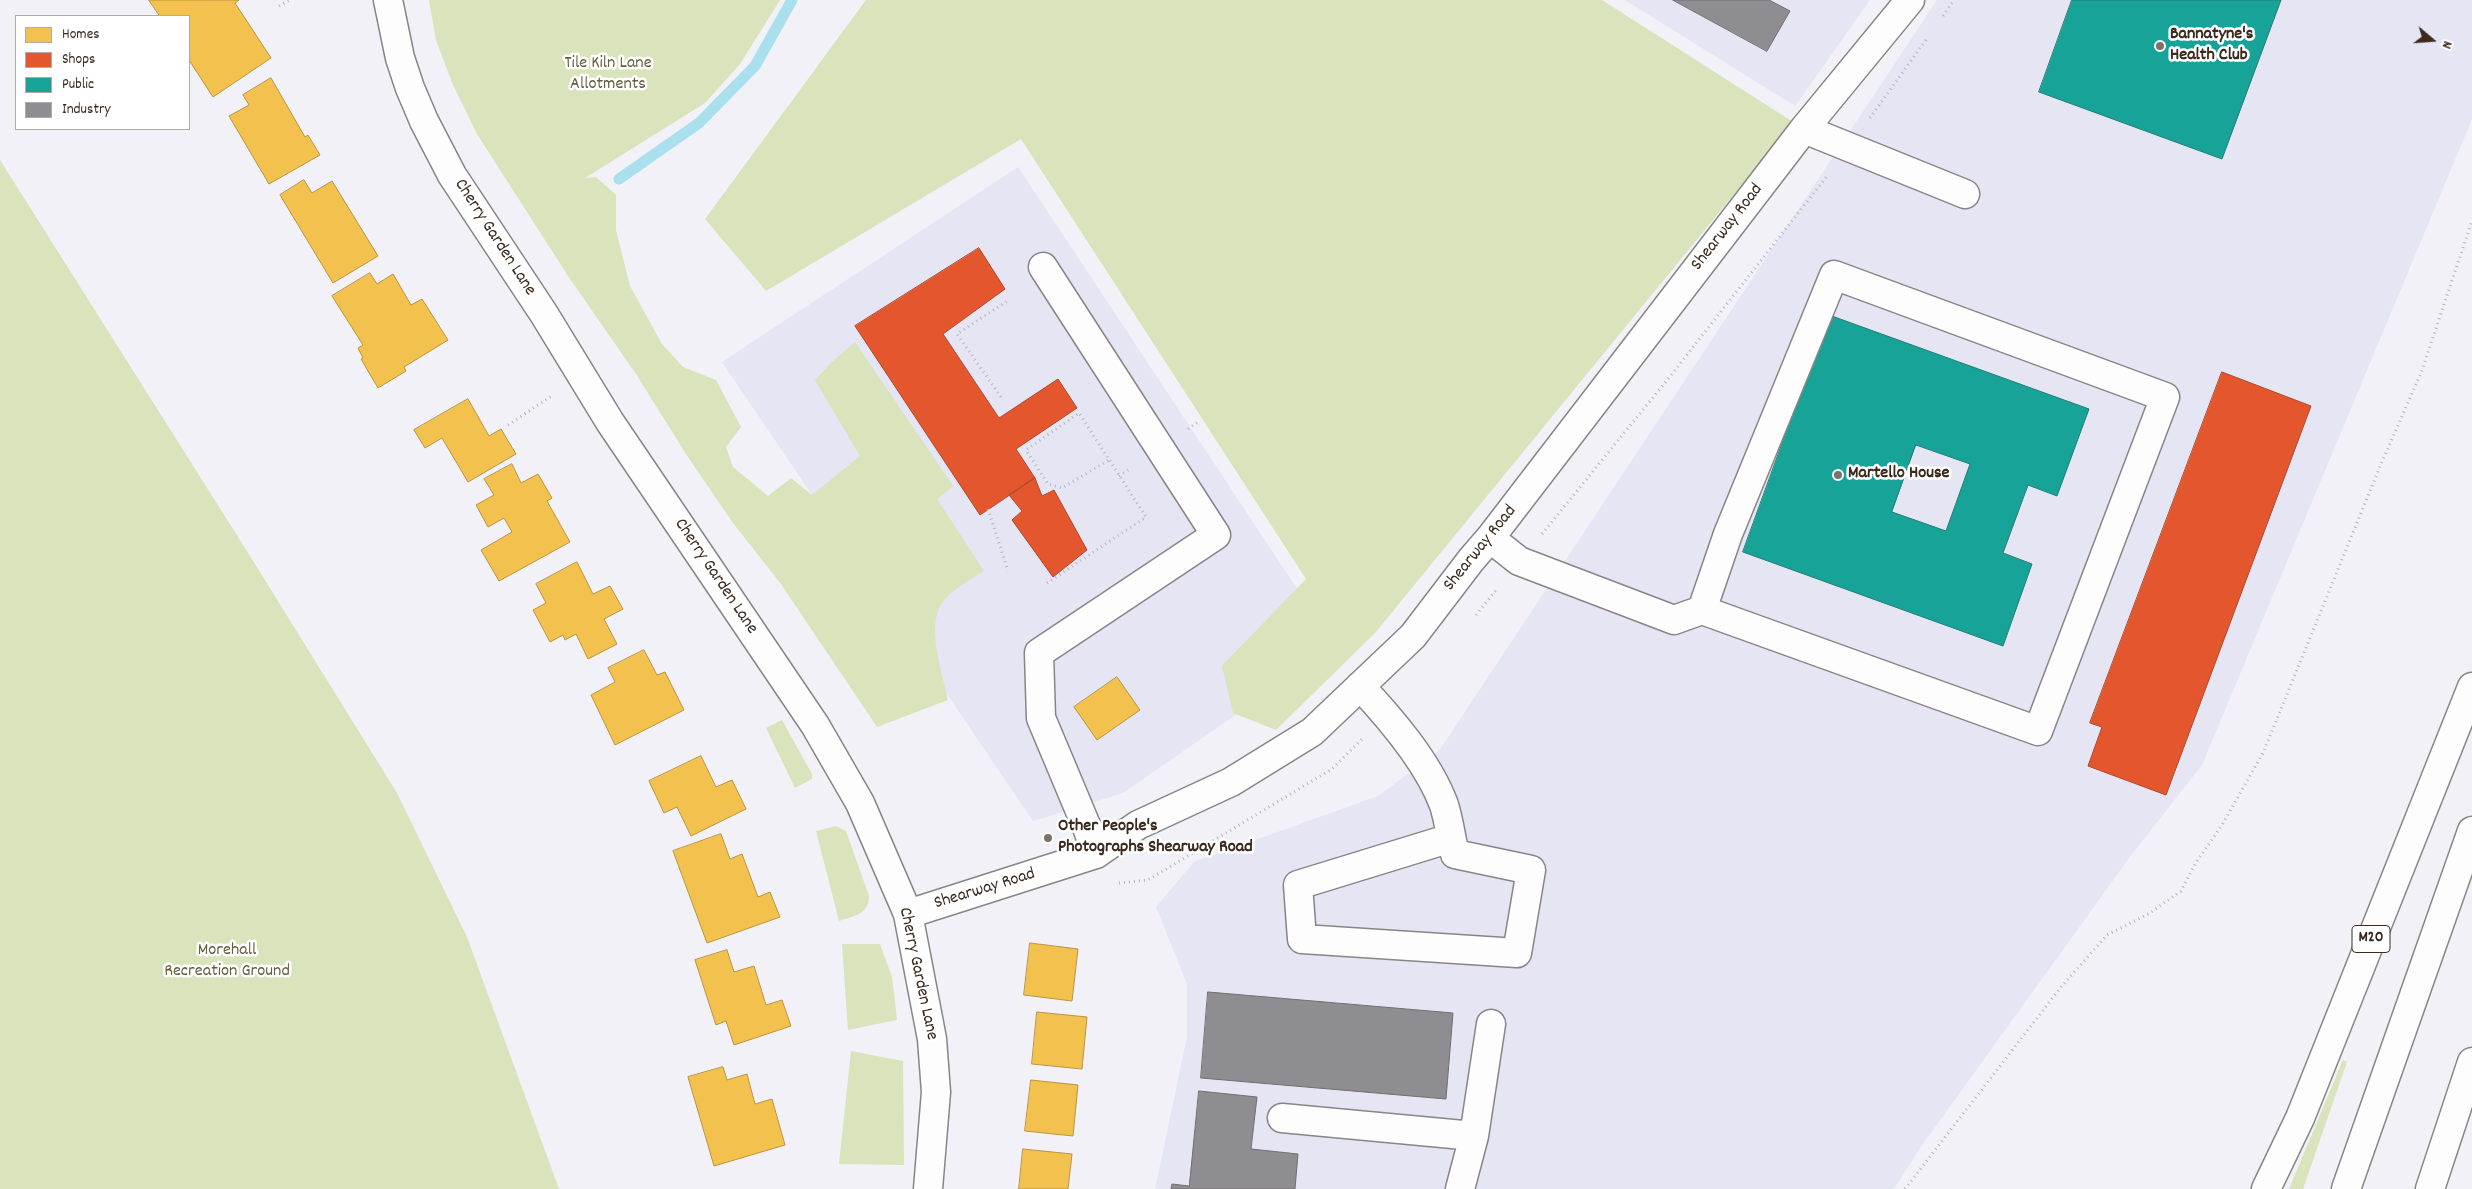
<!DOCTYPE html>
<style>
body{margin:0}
#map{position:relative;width:2472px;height:1189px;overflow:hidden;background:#f1f1f7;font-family:Dekko,sans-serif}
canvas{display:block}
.legend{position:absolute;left:15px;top:15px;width:175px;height:115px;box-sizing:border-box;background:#fff;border:1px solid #b1aaa5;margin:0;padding:6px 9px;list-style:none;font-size:15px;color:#3b2a1e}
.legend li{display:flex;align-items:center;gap:10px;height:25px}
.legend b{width:25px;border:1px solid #b1aaa5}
.north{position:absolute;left:2407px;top:15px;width:50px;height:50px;-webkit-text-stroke:4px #fff;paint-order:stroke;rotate:108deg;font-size:14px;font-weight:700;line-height:20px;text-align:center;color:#3b2a1e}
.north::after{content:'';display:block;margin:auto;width:18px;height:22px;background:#3b2a1e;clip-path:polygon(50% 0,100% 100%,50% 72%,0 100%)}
</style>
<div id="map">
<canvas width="2472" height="1189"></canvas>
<ul class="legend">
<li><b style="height:14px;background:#f2c14e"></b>Homes</li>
<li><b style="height:14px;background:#e4572e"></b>Shops</li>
<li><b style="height:14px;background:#17a398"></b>Public</li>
<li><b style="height:14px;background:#8d8d92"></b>Industry</li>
</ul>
<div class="north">N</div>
</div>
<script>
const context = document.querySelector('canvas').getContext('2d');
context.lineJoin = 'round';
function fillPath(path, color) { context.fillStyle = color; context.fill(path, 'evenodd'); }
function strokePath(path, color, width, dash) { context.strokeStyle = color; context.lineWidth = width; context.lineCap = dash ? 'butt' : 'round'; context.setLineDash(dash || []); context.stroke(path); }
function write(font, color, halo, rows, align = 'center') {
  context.font = font + ' Dekko,sans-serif'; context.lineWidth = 5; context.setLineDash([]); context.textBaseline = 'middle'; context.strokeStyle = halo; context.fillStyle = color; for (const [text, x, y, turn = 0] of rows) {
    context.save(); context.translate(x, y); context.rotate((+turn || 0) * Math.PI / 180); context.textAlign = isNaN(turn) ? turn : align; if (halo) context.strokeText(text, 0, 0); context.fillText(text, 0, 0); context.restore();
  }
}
fillPath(new Path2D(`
 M 1625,0 L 1870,0 L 1795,106 Z
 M 1937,0 L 2472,0 L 2472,119 L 2202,765 L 2132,854 L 1920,1148 L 1894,1189 L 1155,1189 L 1187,1037 L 1187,984 L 1156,907 L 1194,862 L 1378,796 L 1439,751 Z
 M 1018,167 L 1335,646 L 1123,793 L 1033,821 L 722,362 Z`), '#e5e5f4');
fillPath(new Path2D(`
 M 429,0 L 780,0 L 740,64 L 705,103 L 585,178 L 596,177 L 616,195 L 616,230 L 630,286 L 662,344 L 683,367 L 716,380 L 741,427 L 726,447 L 733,467 L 768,496 L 791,478 L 812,495 L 860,456 L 815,380 L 832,362 L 855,342 L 953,486 L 937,499 L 984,571 C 971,579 956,587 946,598 C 923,621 943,673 948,700 L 877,727 L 781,584 L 733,523 L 686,454 L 636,374 L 568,276 L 477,134 L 453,85 L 436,40 Z
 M 866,0 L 1602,0 L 1793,122 L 1375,633 L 1276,730 L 1233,713 L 1222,666 L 1306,579 L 1021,139 L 766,291 L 705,219 Z
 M 0,160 L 245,548 L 397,793 L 467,937 L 559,1189 L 0,1189 Z
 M 782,720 L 812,774 L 812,779 L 795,788 L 766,728 Z
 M 836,826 L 846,831 L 869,896 C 869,914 854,916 839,921 L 816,831 Z
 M 842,944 L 880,944 L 892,977 L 897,1020 L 848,1030 Z
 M 851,1051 L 903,1061 L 904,1165 L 839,1164 Z
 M 2343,1060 L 2347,1062 L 2303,1189 L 2289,1189 Z`), '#d9e3bc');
const homes = new Path2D(`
 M 149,0 L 239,0 L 235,3 L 271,58 L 213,97 L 189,60 L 189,16 L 160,16 Z
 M 271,78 L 305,137 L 308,135 L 320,155 L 269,184 L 229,116 L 249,105 L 243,95 Z
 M 304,180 L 312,193 L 332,181 L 378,256 L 333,283 L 280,195 Z
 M 370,273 L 377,284 L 393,274 L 411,305 L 422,299 L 448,340 L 404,367 L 406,371 L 378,388 L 361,359 L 363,358 L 358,348 L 363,345 L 332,296 Z
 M 468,399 L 489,436 L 501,429 L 516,454 L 468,482 L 442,438 L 425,448 L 414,430 Z
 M 512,464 L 521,483 L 538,474 L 552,498 L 547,501 L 570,542 L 499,581 L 481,550 L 512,532 L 504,518 L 488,527 L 476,505 L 494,495 L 484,479 Z
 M 577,562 L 593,594 L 610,586 L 623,609 L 604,619 L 617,644 L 588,659 L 576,634 L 565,640 L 563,635 L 550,642 L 533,610 L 546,603 L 536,584 Z
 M 644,650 L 657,675 L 665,672 L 684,710 L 615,745 L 591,695 L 615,682 L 608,668 Z
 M 1117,677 L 1140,710 L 1097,740 L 1074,707 Z
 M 701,756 L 716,787 L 732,780 L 746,809 L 691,836 L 677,807 L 664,813 L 649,781 Z
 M 721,834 L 730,859 L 742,854 L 758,897 L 770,892 L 780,917 L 707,943 L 673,851 Z
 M 1030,943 L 1078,949 L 1072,1001 L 1024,995 Z
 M 727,950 L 734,972 L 754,966 L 766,1005 L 782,1000 L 791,1026 L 734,1045 L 726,1021 L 716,1025 L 695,960 Z
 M 1037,1012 L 1087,1017 L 1082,1069 L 1032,1064 Z
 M 723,1067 L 727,1080 L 747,1074 L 755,1104 L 772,1099 L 785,1145 L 714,1166 L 688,1077 Z
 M 1031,1080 L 1078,1085 L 1073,1136 L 1025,1131 Z
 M 1023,1149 L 1072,1154 L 1068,1189 L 1019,1189 Z`);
fillPath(homes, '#f2c14e');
strokePath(homes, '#bb9440', 1);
const shops = new Path2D(`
 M 979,248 L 1005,289 L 943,334 L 999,418 L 1058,379 L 1077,408 L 1016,449 L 1035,478 L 980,515 L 855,326 Z
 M 2222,372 L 2311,406 L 2166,795 L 2088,766 L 2102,727 L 2090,723 Z
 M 1035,478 L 1042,496 L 1054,490 L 1087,550 L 1053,577 L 1012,520 L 1022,511 L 1009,495 Z`);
fillPath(shops, '#e4572e');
strokePath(shops, '#b14a29', 1);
const public = new Path2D(`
 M 2072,0 L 2281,0 L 2222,159 L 2039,92 Z
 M 1829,315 L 2089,409 L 2057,496 L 2028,485 L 2003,553 L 2032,564 L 2003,646 L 1743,552 ZM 1916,445 L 1970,464 L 1946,531 L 1892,512 Z`);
fillPath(public, '#17a398');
strokePath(public, '#227f73', 1);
const industry = new Path2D(`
 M 1673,0 L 1769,0 L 1790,11 L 1767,51 Z
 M 1208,992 L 1453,1013 L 1446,1099 L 1201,1078 Z
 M 1199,1091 L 1257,1097 L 1251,1149 L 1298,1154 L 1295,1189 L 1171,1189 L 1172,1184 L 1189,1186 Z`);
fillPath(industry, '#8d8d92');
strokePath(industry, '#746f6f', 1);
strokePath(new Path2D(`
 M 619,179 L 699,123 L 755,66 L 792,0`), '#aae0ed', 11);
const minor = new Path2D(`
 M 388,0 L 400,58 L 410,88 L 424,121 L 452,175 L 544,314 L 610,422 L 815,725 L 860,803 L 908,914 L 932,1039 L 936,1092 L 928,1189
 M 1804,129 L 1965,194
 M 1043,267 L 1216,535 L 1039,653 L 1041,718 L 1088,830 L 1096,854
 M 1834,275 L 2165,397 L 2038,731 L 1702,610 L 1728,534 Z
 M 1490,538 L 1519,561 L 1674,620 L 1702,610
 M 1360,686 C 1391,719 1428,762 1444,805 C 1449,821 1451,838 1455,854 L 1531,870 L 1517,953 L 1302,939 L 1298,885 L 1451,838
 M 908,914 L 1096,854 L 1138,825 L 1231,782 L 1312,732 L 1413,636 L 1471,560 L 1490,538 L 1804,129 L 1910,0
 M 1282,1118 L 1474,1136
 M 1460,1189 L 1474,1136 L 1491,1024`);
const highway = new Path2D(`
 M 2266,1189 L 2300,1118 L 2472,687
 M 2346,1189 L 2472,831
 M 2430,1189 L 2472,1062`);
strokePath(minor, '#888585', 31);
strokePath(highway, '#888585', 31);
strokePath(new Path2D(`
 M 279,6 L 289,0
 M 1943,16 L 1954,0
 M 1870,118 L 1928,37
 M 1001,397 L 957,334 L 1009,300
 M 508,425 L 553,395
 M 1188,429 L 1198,422
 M 1119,476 L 1131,468
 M 988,509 L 1008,571
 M 1542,534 L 1668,379 L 1828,175
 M 1047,583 L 1146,517 L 1079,413 L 1026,450 L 1048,484 L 1062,488 L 1109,460
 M 1476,615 L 1497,589
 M 1119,883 L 1148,880 L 1332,769 L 1362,739
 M 1905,1189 L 2061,987 L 2107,935 L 2150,913 L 2181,891 L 2195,864 L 2222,825 L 2263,753 L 2381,464 L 2421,373 L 2472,221`), '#b7b6b5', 3, [1, 4]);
strokePath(minor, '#fdfdfe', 28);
strokePath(highway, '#fdfdfe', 28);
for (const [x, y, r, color] of [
 [2160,46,5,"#7b706a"],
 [1838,475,5,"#7b706a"],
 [1048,838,5,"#7b706a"]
]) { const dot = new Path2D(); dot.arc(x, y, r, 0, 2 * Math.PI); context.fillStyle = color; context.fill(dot); strokePath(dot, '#fff', 2); }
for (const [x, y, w] of [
 [2371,939,38]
]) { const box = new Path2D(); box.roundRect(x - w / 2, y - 13.5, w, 27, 4); context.fillStyle = '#fff'; context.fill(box); strokePath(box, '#3b2a1e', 1); }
write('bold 16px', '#3b2a1e', null, [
 ["M20",2371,939]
]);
write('bold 18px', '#3b2a1e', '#fff', [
 ["Bannatyne's",2170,36],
 ["Health Club",2170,57],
 ["Martello House",1848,475],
 ["Other People's",1058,828],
 ["Photographs Shearway Road",1058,849]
], 'left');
write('18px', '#645e3f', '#fff', [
 ["Tile Kiln Lane",608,65],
 ["Allotments",608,86],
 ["Morehall",227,952],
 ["Recreation Ground",227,973]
]);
write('18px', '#3b2a1e', '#fff', [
 ["Shearway Road",1728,228,-52],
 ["Cherry Garden Lane",494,238,57],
 ["Shearway Road",1481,549,-51],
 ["Cherry Garden Lane",715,577,56],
 ["Shearway Road",985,890,-17],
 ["Cherry Garden Lane",917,974,78]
]);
</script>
